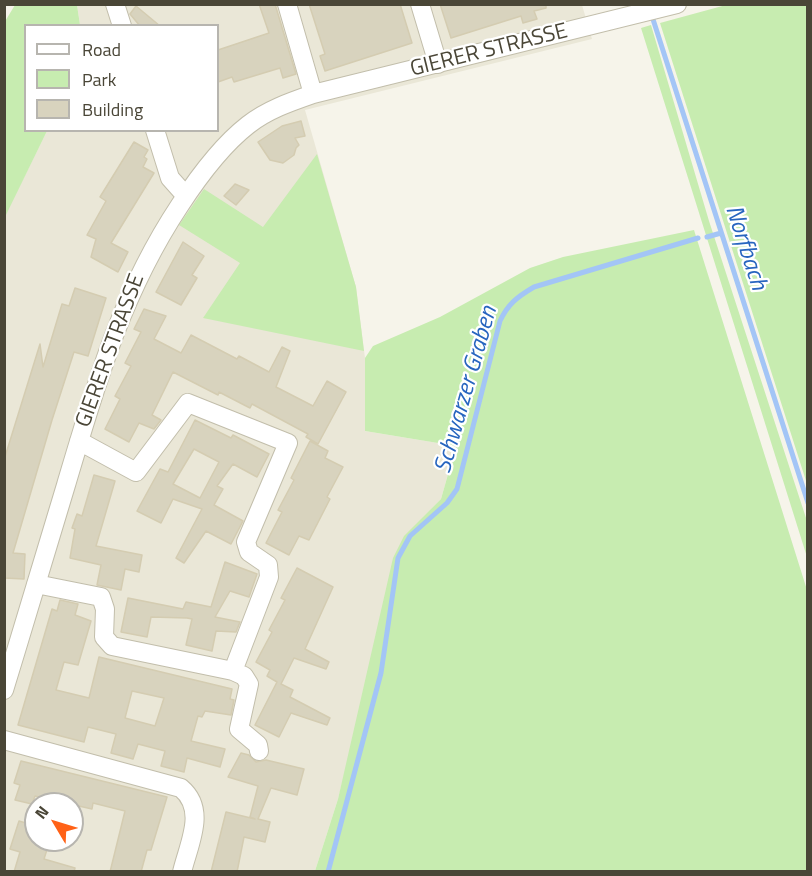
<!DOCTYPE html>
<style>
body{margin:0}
#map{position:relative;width:812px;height:876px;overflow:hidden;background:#f6f4ea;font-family:"Titillium Web",sans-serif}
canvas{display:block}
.frame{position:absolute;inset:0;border:6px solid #4a4637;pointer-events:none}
.legend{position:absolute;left:24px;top:24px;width:195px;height:108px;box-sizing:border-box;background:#fff;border:2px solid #b7b5af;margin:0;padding:8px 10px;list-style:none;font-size:18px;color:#4a4637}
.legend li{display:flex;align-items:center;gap:12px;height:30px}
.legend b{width:30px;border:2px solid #b7b5af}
.north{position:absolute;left:24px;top:792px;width:60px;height:60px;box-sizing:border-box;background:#fff;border:2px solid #b7b5af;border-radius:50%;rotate:308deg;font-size:16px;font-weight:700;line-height:24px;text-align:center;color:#4a4637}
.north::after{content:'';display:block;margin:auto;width:21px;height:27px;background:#ff6217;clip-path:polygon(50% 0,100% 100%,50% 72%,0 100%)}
</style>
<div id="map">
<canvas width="812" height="876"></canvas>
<div class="frame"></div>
<ul class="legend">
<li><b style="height:8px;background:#fff"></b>Road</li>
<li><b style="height:16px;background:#c7ecb0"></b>Park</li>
<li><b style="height:16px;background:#d8d3be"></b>Building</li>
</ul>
<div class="north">N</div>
</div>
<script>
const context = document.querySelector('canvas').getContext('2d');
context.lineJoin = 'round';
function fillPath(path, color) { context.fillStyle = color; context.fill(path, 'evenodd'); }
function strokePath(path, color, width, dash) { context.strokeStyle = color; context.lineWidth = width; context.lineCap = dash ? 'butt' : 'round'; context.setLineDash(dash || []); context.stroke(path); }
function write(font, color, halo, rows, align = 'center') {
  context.font = font + ' "Titillium Web",sans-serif'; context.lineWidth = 4.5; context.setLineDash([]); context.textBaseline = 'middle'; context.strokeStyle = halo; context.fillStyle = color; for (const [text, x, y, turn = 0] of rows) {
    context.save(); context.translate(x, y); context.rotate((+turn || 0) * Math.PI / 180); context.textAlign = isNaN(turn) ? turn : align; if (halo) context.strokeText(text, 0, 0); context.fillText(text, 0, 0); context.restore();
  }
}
fillPath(new Path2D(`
 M 77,5 L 582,5 L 592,39 L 305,110 L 356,287 L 365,358 L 365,431 L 456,446 L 441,499 L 405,536 L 338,799 L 315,871 L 5,871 L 4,217 L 47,131 L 218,130 L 218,26 L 80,25 ZM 36,804 L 72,804 L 72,840 L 36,840 Z`), '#eae7d7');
fillPath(new Path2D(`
 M 15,5 L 77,5 L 80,25 L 26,26 L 26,130 L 47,131 L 5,217 L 4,23 Z
 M 726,5 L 807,5 L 807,484 L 660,23 Z
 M 651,25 L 709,221 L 807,521 L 807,557 L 641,28 Z
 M 317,154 L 356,287 L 364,351 L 203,318 L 240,263 L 179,225 L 204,189 L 263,227 Z
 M 694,230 L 807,590 L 807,871 L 315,871 L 338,799 L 393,558 L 404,536 L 441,499 L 456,446 L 365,431 L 365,358 L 373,346 L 440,317 L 530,268 L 563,257 Z`), '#c7ecb0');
strokePath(new Path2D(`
 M 651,13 L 808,503
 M 707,237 L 721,233
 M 328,872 L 381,673 L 398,558 L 410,536 L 447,503 L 457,489 L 500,321 C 508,304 517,297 534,287 L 698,238`), '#a3c5f6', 5);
const building = new Path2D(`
 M 259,4 L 275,4 L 296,74 L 283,78 L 280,68 L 234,82 L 232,77 L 218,82 L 218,50 L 269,33 Z
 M 309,4 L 400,4 L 412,43 L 325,71 L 320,56 L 325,54 Z
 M 440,4 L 546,4 L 546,8 L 534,11 L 537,19 L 523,23 L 521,16 L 451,38 Z
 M 136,6 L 160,26 L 140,26 L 130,14 Z
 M 301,121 L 305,136 L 295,138 L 299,145 L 296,148 L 294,155 L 283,163 L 270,160 L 258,142 L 282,126 Z
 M 134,142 L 148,150 L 144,157 L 147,159 L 143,167 L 154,173 L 111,243 L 128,252 L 118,272 L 91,257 L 96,239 L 87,235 L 106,201 L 100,197 Z
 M 235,184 L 249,190 L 236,205 L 224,196 Z
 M 183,242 L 204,256 L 192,275 L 197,278 L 181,305 L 156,292 Z
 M 75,288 L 106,298 L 88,356 L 74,352 L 52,420 L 13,553 L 25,554 L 24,579 L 4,578 L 4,460 L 40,344 L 43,367 L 62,304 L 69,306 Z
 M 144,309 L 166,316 L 154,339 L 181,353 L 191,335 L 237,359 L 239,356 L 269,372 L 282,347 L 290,351 L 276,387 L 313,406 L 327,381 L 346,392 L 318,444 L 306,437 L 308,434 L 252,404 L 250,408 L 219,392 L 218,395 L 173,372 L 152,415 L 161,420 L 154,429 L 139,423 L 129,442 L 105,429 L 120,399 L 115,396 L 131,366 L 125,363 L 141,332 L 134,329 Z
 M 195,420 L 231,438 L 233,435 L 269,454 L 257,477 L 233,464 L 217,486 L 223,489 L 214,505 L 243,521 L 231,544 L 206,531 L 184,563 L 176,558 L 202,509 L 173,499 L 161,523 L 137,511 L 160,469 L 168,472 ZM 194,449 L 219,462 L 200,498 L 173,484 Z
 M 310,441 L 328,451 L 325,458 L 343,467 L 327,497 L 330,499 L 309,540 L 299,536 L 289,555 L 266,543 L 282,512 L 278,510 L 294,480 L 291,478 Z
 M 94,475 L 115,481 L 96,546 L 142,555 L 139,572 L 125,569 L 121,590 L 97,585 L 101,565 L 70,558 L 75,529 L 72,528 L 77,514 L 82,516 Z
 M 225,562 L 257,574 L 249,597 L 230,591 L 215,617 L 240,622 L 236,632 L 216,631 L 212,651 L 186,645 L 192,619 L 187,618 L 151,617 L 147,637 L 121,632 L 128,598 L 183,609 L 186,602 L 211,607 Z
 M 297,568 L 333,587 L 305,649 L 329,662 L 326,669 L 294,658 L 281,684 L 293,690 L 290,697 L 330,718 L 327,725 L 291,713 L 279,737 L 255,725 L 277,682 L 267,676 L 270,670 L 256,662 L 272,632 L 269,630 L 285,600 L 281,598 Z
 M 60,600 L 78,604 L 75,615 L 91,621 L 78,665 L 64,662 L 56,690 L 89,698 L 99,657 L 232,689 L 230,699 L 234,700 L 231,715 L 205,711 L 202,717 L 198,716 L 191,741 L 225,749 L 220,767 L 187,758 L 184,772 L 161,766 L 165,751 L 138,744 L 133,759 L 111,753 L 116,734 L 88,727 L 84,742 L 18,725 L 52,609 L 57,611 ZM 132,691 L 164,698 L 155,726 L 125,718 Z
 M 241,753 L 249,755 L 256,762 L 266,760 L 304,769 L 297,795 L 271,788 L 258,819 L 270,822 L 265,842 L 244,837 L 237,872 L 211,872 L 226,812 L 255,819 L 250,817 L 258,786 L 228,777 Z
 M 21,761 L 167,797 L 151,850 L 147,850 L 141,872 L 110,872 L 125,811 L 93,803 L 92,809 L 35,796 L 32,804 L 15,800 L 20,785 L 14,783 Z
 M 19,821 L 36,826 L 36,840 L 50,840 L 44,859 L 75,868 L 74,872 L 14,872 L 20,852 L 10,849 Z`);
fillPath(building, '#d8d3be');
strokePath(building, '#d4ccb1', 1.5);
const minor = new Path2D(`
 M 115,4 L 122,26
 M 287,4 L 313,94
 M 420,4 L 438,64
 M 155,130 L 170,178 L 186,196
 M 36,584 L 101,597 L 105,609 L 104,637 L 112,646 L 233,671 L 269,577 L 268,565 L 249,552 L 246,542 L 288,443 L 188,403 L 136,472 L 79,441
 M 233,671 L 244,676 L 249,684 L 239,729 L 258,745 L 259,751
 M 4,690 C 25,622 45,554 66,485 C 96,384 121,294 180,205 C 199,176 221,146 248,125 C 267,110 290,102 313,94 L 677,4
 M 4,740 L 181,788 C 207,810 189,843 182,872`);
strokePath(minor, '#c2beab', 20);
strokePath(minor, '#fff', 18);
write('22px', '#4a4637', '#fff', [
 ["GIERER STRASSE",489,51,-14],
 ["GIERER STRASSE",111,351,-70]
]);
write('italic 24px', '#2765bf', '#fff', [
 ["Norfbach",745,248,72],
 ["Schwarzer Graben",467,390,-74]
]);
</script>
